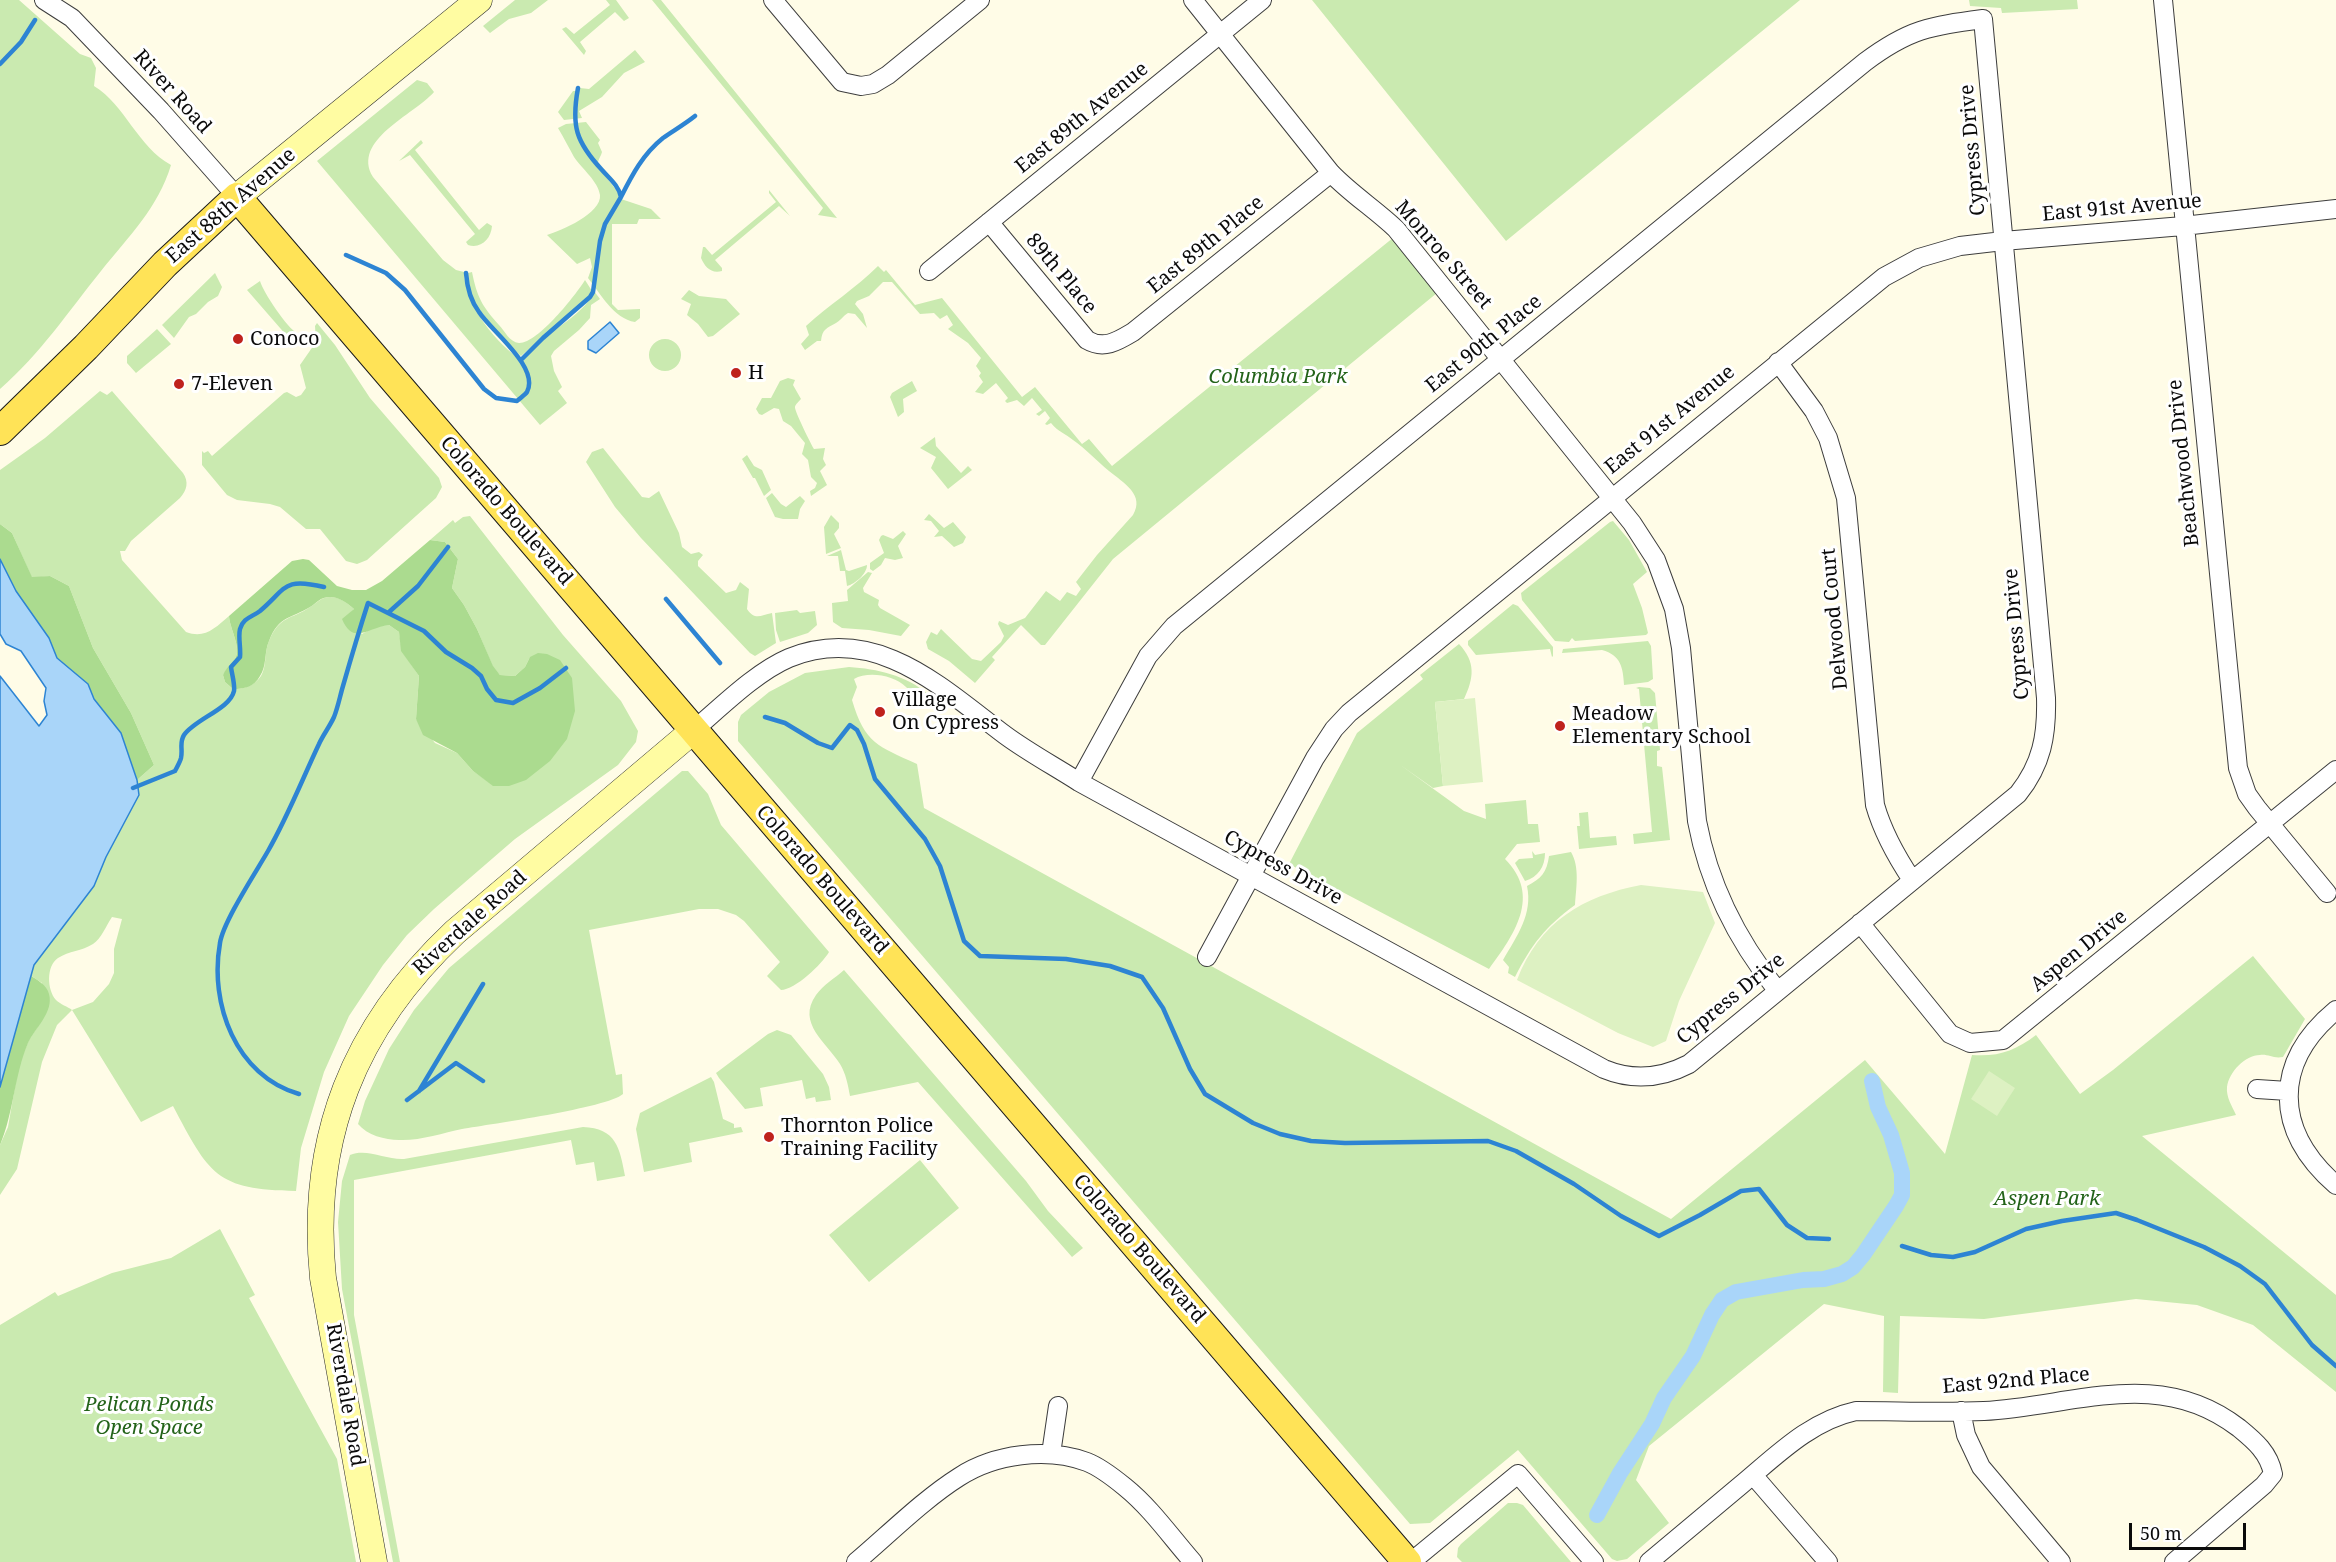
<!DOCTYPE html>
<style>
body{margin:0}
#map{position:relative;width:2336px;height:1562px;overflow:hidden;background:#fffce7;font-family:"Noto Serif",serif}
canvas{display:block}
.scale{position:absolute;left:2129px;top:1523px;width:117px;height:27px;box-sizing:border-box;border:3px solid #0a0a0a;border-top:0;padding-left:8px;font-size:18px;line-height:21px;white-space:nowrap;color:#0a0a0a;-webkit-text-stroke:4px #fff;paint-order:stroke}
</style>
<div id="map">
<canvas width="2336" height="1562"></canvas>
<div class="scale">50 m</div>
</div>
<script>
const context = document.querySelector('canvas').getContext('2d');
context.lineJoin = 'round';
function fillPath(path, color) { context.fillStyle = color; context.fill(path, 'evenodd'); }
function strokePath(path, color, width, dash) { context.strokeStyle = color; context.lineWidth = width; context.lineCap = dash ? 'butt' : 'round'; context.setLineDash(dash || []); context.stroke(path); }
function write(font, color, halo, rows, align = 'center') {
  context.font = font + ' "Noto Serif",serif'; context.lineWidth = 6; context.setLineDash([]); context.textBaseline = 'middle'; context.strokeStyle = halo; context.fillStyle = color; for (const [text, x, y, turn = 0] of rows) {
    context.save(); context.translate(x, y); context.rotate((+turn || 0) * Math.PI / 180); context.textAlign = isNaN(turn) ? turn : align; if (halo) context.strokeText(text, 0, 0); context.fillText(text, 0, 0); context.restore();
  }
}
fillPath(new Path2D(`
 M 0,0 L 19,0 L 80,54 L 91,58 L 96,68 L 94,86 C 125,105 138,147 171,165 C 158,208 129,236 101,271 C 68,312 41,353 0,389 Z
 M 515,0 L 548,0 L 531,13 L 509,19 L 490,33 L 483,26 Z
 M 606,0 L 616,0 L 629,18 L 624,21 L 615,12 L 580,42 L 586,51 L 584,55 L 562,29 L 566,27 L 574,34 L 610,5 Z
 M 652,0 L 661,0 L 837,218 L 818,215 L 823,208 Z
 M 1312,0 L 1800,0 L 1506,241 Z
 M 1969,0 L 2077,0 L 2078,9 L 2002,13 L 2001,8 L 1970,6 Z
 M 635,50 L 645,62 L 624,73 L 602,97 L 579,111 L 582,118 L 564,120 L 558,112 L 573,91 L 578,91 L 580,88 L 589,89 Z
 M 417,80 L 427,83 L 434,92 C 414,115 351,140 373,177 L 443,260 L 456,270 L 464,272 C 464,304 498,346 523,361 C 538,334 584,318 594,291 L 600,299 L 591,305 L 590,318 L 579,330 L 554,351 L 551,356 L 554,371 L 562,387 L 558,391 L 567,403 L 540,425 L 317,161 Z
 M 586,122 L 600,140 L 598,143 L 602,152 C 601,156 599,158 598,162 C 596,169 618,188 621,199 L 651,209 L 661,219 L 639,219 L 637,224 L 612,224 L 612,304 L 618,310 L 640,309 L 640,318 L 635,322 C 614,319 600,293 588,278 L 592,267 L 590,258 L 577,264 L 547,235 C 561,231 602,213 600,195 C 598,181 582,169 574,157 C 569,148 564,138 558,128 L 566,124 Z
 M 421,140 L 423,143 L 415,150 L 479,230 L 487,223 L 492,226 C 491,239 481,249 468,245 L 466,242 L 475,234 L 410,155 L 399,161 Z
 M 769,190 L 790,216 L 779,206 L 715,260 L 722,268 L 722,271 C 711,274 705,267 701,258 L 703,247 L 705,247 L 712,255 L 776,202 L 769,193 Z
 M 1399,233 L 1443,288 L 1113,559 L 1045,645 L 1041,645 L 1021,625 L 992,657 L 995,660 L 975,683 L 949,661 L 928,649 L 926,642 L 931,632 L 937,635 L 941,629 L 972,659 L 981,661 L 1001,642 L 1004,636 L 998,624 L 999,621 L 1008,625 L 1025,618 L 1046,591 L 1060,601 L 1067,592 L 1076,596 L 1081,589 L 1076,582 L 1097,555 L 1133,515 C 1145,495 1124,483 1109,471 C 1097,461 1086,449 1073,440 C 1065,433 1058,432 1051,423 L 1047,425 L 1045,424 L 1050,418 L 1045,411 L 1039,416 L 1036,414 L 1042,410 L 1032,398 L 1024,406 L 1017,400 L 1007,403 L 1005,401 L 1008,398 L 996,383 L 983,394 L 975,392 L 983,382 L 979,376 L 981,373 L 976,366 L 981,358 L 968,343 L 948,329 L 953,325 L 947,315 L 940,319 L 934,313 L 920,314 L 892,282 L 883,282 L 869,296 L 857,301 L 855,304 L 863,314 L 867,328 L 855,314 L 848,313 C 843,316 840,321 836,323 C 827,328 822,329 821,341 L 817,341 L 805,350 L 801,344 L 809,335 L 806,326 C 829,305 856,288 878,266 L 884,272 L 886,270 L 915,305 L 942,298 L 1022,397 L 1035,387 L 1082,444 L 1089,439 L 1112,466 Z
 M 472,272 C 477,297 482,306 499,325 C 505,331 509,342 519,343 C 537,344 576,295 585,280 L 592,291 L 586,300 L 521,356 C 499,335 464,307 468,273 Z
 M 215,273 L 222,287 L 218,296 L 208,302 L 196,314 L 189,317 L 174,338 L 162,325 Z
 M 260,281 C 263,292 288,329 297,333 L 295,336 L 287,336 L 247,290 Z
 M 689,290 L 699,296 L 726,299 L 740,314 L 713,336 L 708,337 L 698,324 L 687,315 L 691,304 L 681,299 Z
 M 317,323 L 335,345 L 370,398 L 439,478 L 442,487 L 436,498 L 367,560 L 357,564 L 346,561 L 320,529 L 306,529 L 280,507 L 270,504 L 237,500 L 227,495 L 202,465 L 202,451 L 204,453 L 208,451 L 212,456 L 284,393 L 287,392 L 296,397 L 301,395 L 306,388 L 300,365 L 316,342 L 315,326 Z
 M 157,329 L 171,344 L 136,373 L 127,363 L 127,356 Z
 M649 355a16 16 0 1 1 32 0a16 16 0 1 1-32 0Z
 M 788,378 L 795,380 L 793,385 L 801,399 C 800,400 795,405 795,407 C 794,410 812,446 814,449 L 825,448 L 823,459 L 826,465 L 820,471 L 827,485 L 811,496 L 810,491 L 815,488 L 817,483 L 811,477 L 808,460 L 802,454 L 805,443 L 791,426 L 783,421 L 779,409 L 774,408 L 762,415 L 759,414 L 756,409 L 762,398 L 771,398 L 780,381 Z
 M 912,381 L 917,391 L 903,399 L 904,412 L 898,417 L 890,397 L 892,393 Z
 M 100,391 L 107,395 L 112,391 L 183,473 C 189,482 187,490 180,498 L 131,541 L 125,551 L 120,551 L 122,560 L 186,632 C 205,639 215,628 229,616 C 230,630 242,648 235,659 C 231,664 227,668 223,675 L 225,682 L 233,689 C 244,689 254,686 261,676 C 267,666 264,652 269,641 C 280,615 291,620 310,607 C 317,603 321,597 330,597 C 340,597 347,603 354,609 L 349,615 L 362,634 L 376,626 L 389,625 L 399,632 L 402,651 L 419,676 L 416,719 L 435,743 L 457,753 L 473,771 L 493,785 L 530,657 L 525,667 L 515,676 L 500,675 L 493,667 L 477,629 L 464,605 L 452,588 L 458,559 L 445,542 L 430,540 L 453,520 L 455,523 L 463,517 L 470,516 L 563,635 L 621,701 L 638,731 L 636,742 L 618,765 L 515,839 L 434,909 L 407,935 L 383,965 L 349,1016 L 324,1072 L 301,1148 L 296,1191 C 216,1190 209,1174 173,1106 L 141,1122 L 72,1010 L 57,1025 L 42,1062 L 17,1169 L 0,1195 L 0,1145 L 8,1127 L 19,1064 L 29,1040 L 40,1023 L 42,983 L 30,975 L 34,965 L 94,886 L 106,857 L 139,795 L 137,780 L 154,765 L 131,713 L 93,648 L 69,586 L 50,576 L 32,578 L 12,533 L 0,524 L 0,470 L 45,438 ZM 112,917 L 122,919 L 114,949 L 114,973 L 109,984 L 93,1002 L 72,1010 C 68,1007 60,1004 56,1000 C 47,990 46,966 58,958 C 69,951 82,951 93,944 C 101,939 106,926 112,917 Z
 M 935,437 L 936,446 L 961,473 L 968,466 L 972,470 L 948,489 L 931,468 L 936,457 L 920,448 Z
 M 603,448 L 642,497 L 649,498 L 659,491 L 679,533 L 682,547 L 691,554 L 699,552 L 703,555 L 698,561 L 698,566 L 726,593 L 736,590 L 740,582 L 749,589 L 747,609 C 755,621 761,615 772,613 L 776,643 L 755,656 L 750,653 L 641,538 L 615,507 L 586,462 L 592,452 Z
 M 747,455 L 754,466 L 762,470 L 771,490 L 764,496 L 755,478 L 753,478 L 742,459 Z
 M 772,493 L 781,504 L 786,507 L 800,496 L 805,501 L 800,509 L 798,519 L 783,519 L 775,517 L 766,498 Z
 M 929,514 L 944,528 L 953,522 L 966,537 L 963,543 L 954,547 L 942,536 L 934,537 L 939,531 L 931,521 L 924,520 Z
 M 831,515 L 839,523 L 839,528 L 834,534 L 841,548 L 826,554 L 824,527 Z
 M 1613,521 L 1629,540 L 1647,572 L 1633,584 L 1642,608 L 1648,633 L 1646,635 L 1575,641 L 1572,638 L 1569,642 L 1555,641 L 1522,600 L 1521,593 L 1610,522 Z
 M 903,531 L 906,534 L 898,546 L 903,558 L 895,560 L 885,558 L 881,565 L 873,571 L 870,569 L 870,563 L 884,553 L 879,540 L 881,536 L 883,535 L 893,539 Z
 M 841,550 L 846,570 L 849,571 L 867,565 C 867,574 855,584 847,586 L 845,571 L 840,571 L 838,556 L 827,556 Z
 M 868,572 L 872,573 L 863,588 L 864,592 L 879,600 L 878,605 L 880,608 L 910,625 L 901,636 L 869,630 L 842,628 L 833,622 L 832,603 L 848,601 L 847,590 Z
 M 1513,604 L 1518,606 L 1553,647 L 1553,656 L 1552,657 L 1550,649 L 1476,655 L 1468,645 L 1468,641 Z
 M 797,610 L 800,613 L 815,611 L 817,625 L 808,633 L 780,642 L 776,630 L 775,613 Z
 M 1648,641 L 1651,646 L 1653,679 L 1648,682 L 1624,685 C 1623,668 1621,655 1602,650 L 1562,653 L 1563,649 Z
 M 1459,644 C 1476,662 1474,678 1464,699 L 1435,702 L 1443,786 L 1433,788 L 1399,764 L 1464,811 L 1486,819 L 1485,804 L 1526,800 L 1528,824 L 1538,824 L 1540,842 L 1517,844 L 1505,859 C 1542,896 1514,935 1489,969 L 1289,864 L 1357,733 L 1423,679 L 1420,675 Z
 M 849,667 C 878,669 905,675 928,694 L 929,697 L 918,708 C 915,701 912,692 906,687 C 894,675 868,671 854,679 L 857,687 L 852,700 C 865,744 878,746 917,764 L 924,808 L 1671,1219 L 1865,1060 L 1945,1154 L 1972,1055 C 1998,1057 2015,1051 2036,1035 L 2080,1094 L 2113,1070 L 2253,956 L 2305,1019 L 2283,1057 C 2273,1059 2269,1054 2260,1055 C 2245,1055 2229,1072 2227,1087 C 2226,1097 2232,1106 2236,1115 L 2142,1136 L 2336,1295 L 2336,1392 L 2253,1325 L 2197,1305 L 2136,1299 L 1984,1319 L 1900,1316 L 1898,1393 L 1883,1392 L 1884,1316 L 1824,1304 L 1649,1446 L 1636,1480 L 1669,1523 L 1627,1559 L 1617,1561 L 1612,1559 L 1518,1450 L 1430,1523 L 1410,1524 L 738,741 L 738,722 L 741,715 L 769,692 L 805,673 Z
 M 1639,687 L 1650,688 L 1655,693 L 1660,750 L 1657,751 L 1657,766 L 1662,767 L 1670,840 L 1634,844 L 1633,834 L 1652,832 L 1639,689 L 1636,688 Z
 M 682,771 L 688,771 L 708,794 L 721,825 L 829,952 C 822,964 795,990 781,990 L 767,976 L 780,962 L 744,921 L 736,915 L 718,909 L 699,909 L 589,930 L 616,1075 L 622,1074 L 623,1094 C 607,1108 491,1124 462,1129 C 443,1133 419,1141 399,1140 C 385,1140 367,1135 358,1124 L 365,1101 L 389,1049 L 414,1010 L 449,968 Z
 M 1588,812 L 1590,838 L 1616,836 L 1617,845 L 1579,849 L 1577,826 L 1580,826 L 1579,813 Z
 M 1532,851 L 1535,855 L 1545,853 C 1545,867 1538,877 1525,881 L 1515,863 L 1519,859 L 1533,858 Z
 M 1571,852 C 1580,867 1576,888 1575,905 C 1545,927 1532,944 1515,977 L 1508,973 L 1509,967 L 1503,960 C 1517,936 1533,914 1527,886 C 1541,879 1547,872 1549,856 Z
 M 844,970 L 1026,1181 L 1048,1211 L 1083,1248 L 1072,1257 L 918,1082 L 850,1096 C 848,1085 846,1074 840,1064 C 827,1043 796,1023 816,995 C 823,985 835,978 844,970 Z
 M 777,1030 L 791,1035 L 823,1074 L 829,1087 L 831,1100 L 816,1102 L 815,1097 L 806,1099 L 802,1080 L 760,1088 L 763,1106 L 745,1109 L 719,1078 L 716,1073 L 768,1034 Z
 M 711,1077 L 714,1082 L 723,1119 L 734,1124 L 734,1128 L 741,1127 L 743,1132 L 689,1143 L 692,1162 L 644,1172 L 636,1129 L 640,1113 Z
 M 583,1127 C 616,1128 620,1148 625,1176 L 597,1181 L 594,1162 L 576,1165 L 571,1140 L 354,1180 L 354,1315 L 400,1562 L 393,1562 L 342,1289 L 338,1222 L 342,1181 L 350,1155 C 367,1148 386,1160 404,1159 Z
 M 920,1160 L 959,1208 L 869,1282 L 829,1235 Z
 M 220,1229 L 255,1295 L 249,1298 L 337,1459 L 356,1562 L 0,1562 L 0,1325 L 55,1292 L 58,1296 L 112,1273 L 171,1258 Z
 M 1508,1503 L 1517,1503 L 1523,1505 L 1571,1562 L 1462,1562 L 1457,1557 L 1458,1548 L 1461,1544 Z`), '#caeab0');
fillPath(new Path2D(`
 M 0,524 L 12,533 L 32,577 L 50,576 L 69,586 L 93,648 L 131,713 L 154,765 L 137,780 L 121,733 L 94,699 L 88,684 L 57,658 L 49,638 L 16,591 L 0,559 Z
 M 430,540 L 445,542 L 458,559 L 452,588 L 464,605 L 477,629 L 493,666 L 500,675 L 515,676 L 525,667 L 530,657 L 538,653 L 547,654 L 560,660 L 572,678 L 575,711 L 567,739 L 550,761 L 526,780 L 509,786 L 493,786 L 473,771 L 457,753 L 423,735 L 416,719 L 419,676 L 401,651 L 399,632 L 389,625 C 369,627 353,646 342,619 L 354,609 C 347,603 339,597 330,597 C 320,597 317,603 310,607 C 291,619 279,615 269,641 C 264,652 267,666 260,676 C 254,687 244,689 233,689 L 225,682 L 223,675 C 226,668 231,664 235,659 C 242,648 230,630 229,616 L 292,561 L 303,559 L 309,560 L 337,586 L 352,590 L 366,590 L 382,581 Z
 M 30,975 C 37,980 47,985 49,994 C 54,1012 35,1028 28,1043 C 14,1076 14,1112 0,1145 L 0,1087 Z`), '#abdb8f');
fillPath(new Path2D(`
 M 1475,698 L 1483,782 L 1443,786 L 1435,702 Z
 M 1641,885 L 1703,892 L 1715,923 L 1679,1001 L 1666,1041 L 1653,1047 L 1618,1033 L 1517,980 C 1539,922 1583,896 1641,885 Z
 M 1989,1071 L 2015,1088 L 1997,1116 L 1971,1099 Z`), '#ddf1c2');
const water = new Path2D(`
 M 610,322 L 619,333 L 596,353 L 588,349 L 588,341 Z
 M 0,559 L 16,591 L 49,638 L 57,658 L 88,684 L 94,699 L 121,733 L 137,780 L 139,795 L 106,857 L 94,886 L 34,965 L 0,1087 L 0,676 L 39,726 L 47,715 L 44,701 L 46,688 L 21,651 L 6,644 L 0,634 Z`);
fillPath(water, '#a9d5f9');
strokePath(water, '#2d84d3', 1.5);
strokePath(new Path2D(`
 M 0,64 L 21,42 L 35,20
 M 621,197 C 632,175 643,154 663,138 C 673,131 685,124 695,116
 M 346,255 L 386,273 L 405,290 L 484,389 L 496,398 L 517,401 C 520,398 525,395 527,392 C 540,367 491,331 479,312 C 470,300 467,287 466,273
 M 522,359 L 543,338 L 590,297 L 593,292 L 600,241 L 605,224 L 621,197 C 619,186 609,178 602,170 C 576,142 571,126 578,88
 M 666,599 L 720,663
 M 389,612 L 418,586 L 448,547
 M 765,717 L 785,723 L 818,743 L 832,748 L 850,725 L 857,730 L 864,744 L 875,779 L 925,839 L 940,866 L 964,941 L 980,956 L 1066,959 L 1110,966 L 1142,977 L 1163,1008 L 1190,1069 L 1205,1094 L 1253,1123 L 1280,1134 L 1311,1141 L 1345,1143 L 1488,1141 L 1516,1151 L 1574,1184 L 1621,1216 L 1659,1236 L 1700,1215 L 1741,1191 L 1759,1189 L 1787,1225 L 1807,1238 L 1829,1239
 M 133,788 L 175,771 C 177,767 180,762 181,758 C 183,749 179,743 184,735 C 195,719 230,709 234,691 C 235,684 232,675 231,667 L 240,657 C 241,648 238,637 240,629 C 243,618 252,617 260,611 C 287,588 283,577 324,587
 M 419,1091 L 483,984
 M 299,1094 C 236,1076 209,1004 220,943 C 223,922 256,872 268,851 C 288,816 302,780 319,744 C 323,735 330,726 334,717 C 338,707 340,696 343,686 C 351,658 359,631 368,603 L 424,631 L 446,652 L 472,668 L 481,676 L 487,689 L 496,700 L 513,703 L 540,688 L 566,668
 M 407,1100 L 456,1063 L 483,1081
 M 1902,1246 L 1931,1255 L 1953,1257 L 1975,1252 L 2026,1229 L 2062,1221 L 2116,1213 L 2137,1220 L 2204,1247 L 2240,1266 L 2265,1284 L 2312,1345 L 2336,1366`), '#2d84d3', 4.5);
strokePath(new Path2D(`
 M 1597,1515 L 1620,1473 L 1652,1424 L 1664,1398 L 1693,1356 L 1712,1315 L 1722,1300 L 1736,1292 L 1803,1280 L 1824,1279 L 1842,1274 L 1853,1267 L 1863,1255 L 1896,1206 L 1902,1195 L 1902,1173 L 1891,1135 L 1878,1107 L 1872,1081`), '#a9d5f9', 16);
const street = new Path2D(`
 M 44,0 L 72,18 L 161,111 L 237,197
 M 773,0 L 842,82 L 861,86 L 873,84 L 888,75 L 980,0
 M 1193,0 L 1331,173 C 1351,194 1375,209 1396,229 L 1632,523 L 1656,560 L 1674,609 L 1681,648 L 1697,821 C 1709,885 1736,939 1777,990
 M 2163,0 L 2238,768 L 2247,794 L 2257,808 L 2327,893
 M 989,222 L 1087,340 C 1104,350 1118,341 1133,332 L 1331,173
 M 929,271 L 1262,0
 M 1778,362 L 1814,411 L 1828,438 L 1846,498 L 1875,805 C 1883,833 1896,856 1912,880
 M 694,730 C 721,707 756,672 789,658 C 876,623 941,687 1005,735 C 1028,752 1054,766 1079,782 L 1604,1069 C 1633,1081 1662,1078 1689,1064 L 2018,794 C 2042,764 2047,735 2046,698 L 1983,19 C 1930,26 1909,29 1865,62 L 1174,626 L 1148,656 L 1079,782
 M 1860,923 L 1950,1034 L 1970,1043 L 2003,1040 L 2336,770
 M 1207,957 L 1315,758 L 1334,729 L 1349,713 L 1884,277 L 1919,258 L 1960,246 L 2003,241 L 2183,226 L 2336,209
 M 2336,1010 C 2272,1063 2274,1131 2336,1185
 M 2257,1089 L 2288,1091
 M 1961,1411 L 1966,1435 L 1981,1467 L 2061,1562
 M 1051,1454 L 1058,1406
 M 1753,1475 L 1828,1562
 M 856,1562 C 888,1535 924,1499 959,1477 C 994,1454 1047,1447 1087,1462 C 1100,1467 1114,1478 1125,1487 C 1151,1508 1171,1537 1193,1562
 M 1411,1562 L 1518,1474 L 1594,1562
 M 1649,1562 C 1680,1536 1710,1511 1741,1485 C 1777,1455 1810,1421 1856,1411 C 1899,1411 1942,1413 1984,1411 C 2075,1406 2159,1366 2239,1428 C 2255,1441 2269,1453 2273,1474 L 2264,1485 L 2174,1562`);
const secondary = new Path2D(`
 M 237,197 L 479,0
 M 374,1562 L 323,1278 C 309,1138 354,1027 455,932 L 694,730`);
const primary = new Path2D(`
 M 0,431 L 86,347 L 165,264 L 237,197 L 1407,1562`);
strokePath(street, '#3d3d3d', 20);
strokePath(secondary, '#2c2c2c', 27);
strokePath(primary, '#1b1b1b', 30);
strokePath(street, '#fff', 18);
strokePath(secondary, '#fffca2', 26);
strokePath(primary, '#ffe357', 28);
for (const [x, y, r, color] of [
 [238,339,6,"#bf221d"],
 [736,373,6,"#bf221d"],
 [179,384,6,"#bf221d"],
 [880,712,6,"#bf221d"],
 [1560,726,6,"#bf221d"],
 [769,1137,6,"#bf221d"]
]) { const dot = new Path2D(); dot.arc(x, y, r, 0, 2 * Math.PI); context.fillStyle = color; context.fill(dot); strokePath(dot, '#fff', 2); }
write('20px', '#0a0a0a', '#fff', [
 ["River Road",172,92,48],
 ["East 89th Avenue",1082,118,-39],
 ["Cypress Drive",1973,150,-95],
 ["East 88th Avenue",231,206,-41],
 ["East 91st Avenue",2122,208,-5],
 ["East 89th Place",1206,245,-39],
 ["Monroe Street",1443,255,49],
 ["89th Place",1061,274,50],
 ["East 90th Place",1484,344,-39],
 ["East 91st Avenue",1670,420,-39],
 ["Beachwood Drive",2184,463,-96],
 ["Colorado Boulevard",506,511,49],
 ["Delwood Court",1835,619,-95],
 ["Cypress Drive",2017,634,-95],
 ["Cypress Drive",1283,868,29],
 ["Colorado Boulevard",822,880,49],
 ["Riverdale Road",470,923,-42],
 ["Aspen Drive",2079,951,-39],
 ["Cypress Drive",1731,999,-39],
 ["Colorado Boulevard",1139,1249,49],
 ["East 92nd Place",2016,1381,-5],
 ["Riverdale Road",345,1395,80]
]);
write('20px', '#0a0a0a', '#fff', [
 ["Conoco",250,339],
 ["H",748,373],
 ["7-Eleven",191,384],
 ["Village",892,700],
 ["On Cypress",892,723],
 ["Meadow",1572,714],
 ["Elementary School",1572,737],
 ["Thornton Police",781,1126],
 ["Training Facility",781,1149]
], 'left');
write('italic 20px', '#236319', '#fff', [
 ["Columbia Park",1278,377],
 ["Aspen Park",2047,1199],
 ["Pelican Ponds",149,1405],
 ["Open Space",149,1428]
]);
</script>
